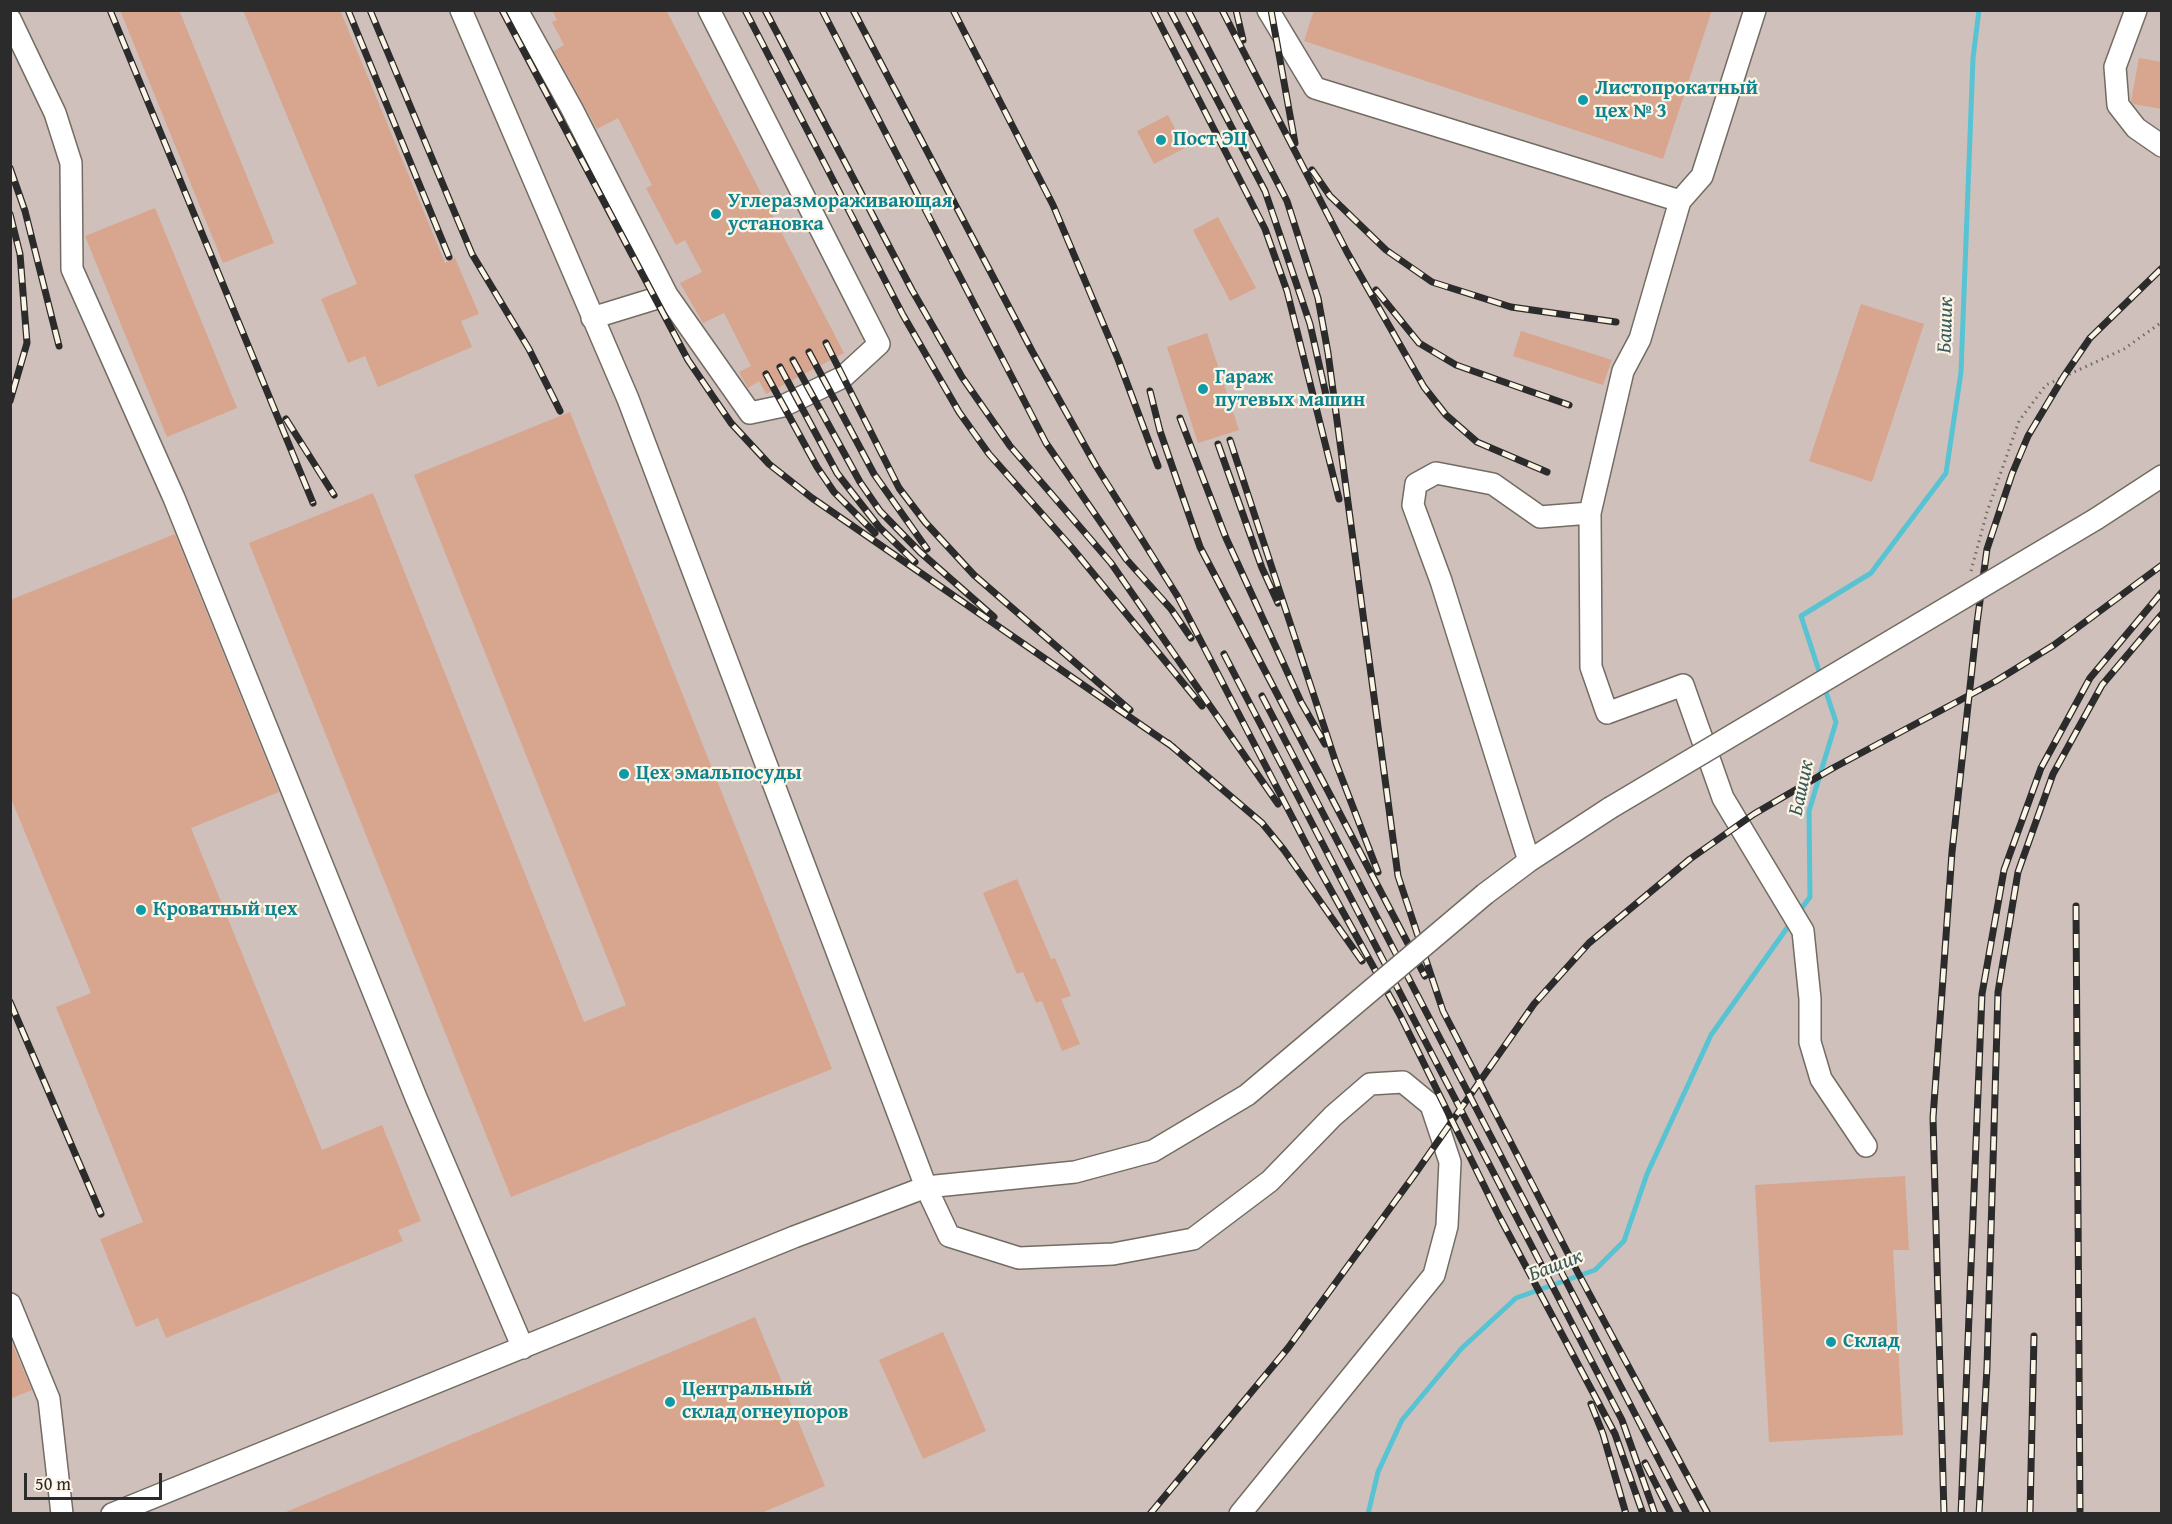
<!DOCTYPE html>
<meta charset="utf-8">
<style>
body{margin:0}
#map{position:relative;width:2172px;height:1524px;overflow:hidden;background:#f5e4c9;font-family:"Gentium Book Plus",serif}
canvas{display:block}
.frame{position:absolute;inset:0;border:12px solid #2b2b2b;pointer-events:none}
.scale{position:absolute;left:24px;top:1473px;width:138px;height:27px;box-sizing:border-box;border:3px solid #2b2b2b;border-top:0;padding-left:8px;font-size:18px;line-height:21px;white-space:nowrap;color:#2b2b2b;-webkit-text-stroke:4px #fcf5e5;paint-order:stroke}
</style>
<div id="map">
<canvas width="2172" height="1524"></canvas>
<div class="frame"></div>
<div class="scale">50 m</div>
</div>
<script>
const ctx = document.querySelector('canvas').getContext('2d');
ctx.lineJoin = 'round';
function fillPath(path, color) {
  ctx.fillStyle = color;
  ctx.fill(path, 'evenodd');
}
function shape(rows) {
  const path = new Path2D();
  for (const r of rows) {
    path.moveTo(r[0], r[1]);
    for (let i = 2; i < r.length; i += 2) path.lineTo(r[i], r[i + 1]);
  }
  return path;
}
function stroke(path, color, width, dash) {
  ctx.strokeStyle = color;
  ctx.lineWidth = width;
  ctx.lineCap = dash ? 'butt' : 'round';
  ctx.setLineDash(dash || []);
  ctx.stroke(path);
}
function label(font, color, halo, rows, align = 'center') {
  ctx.font = font + ' "Gentium Book Plus",serif';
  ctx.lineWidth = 4.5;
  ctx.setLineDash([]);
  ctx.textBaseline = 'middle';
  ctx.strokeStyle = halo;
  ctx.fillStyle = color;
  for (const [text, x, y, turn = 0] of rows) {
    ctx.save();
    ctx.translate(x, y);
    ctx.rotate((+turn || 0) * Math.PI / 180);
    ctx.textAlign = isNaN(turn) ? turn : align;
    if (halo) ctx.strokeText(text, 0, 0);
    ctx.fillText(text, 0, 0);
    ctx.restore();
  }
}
fillPath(shape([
 [10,11,2161,11,2161,1513,11,1513]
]), '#cfc0bb');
stroke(shape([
 [1821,677,1801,616,1871,573,1946,473,1961,372,1973,58,1979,10],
 [1798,913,1810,897,1809,811,1836,722,1824,686],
 [1368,1514,1378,1472,1402,1420,1461,1349,1516,1298,1595,1270,1624,1241,1647,1174,1711,1035,1792,921]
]), '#58c3d2', 5);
fillPath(shape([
 [120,10,179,10,274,243,223,263],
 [243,10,340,10,445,263,455,258,479,314,461,321,472,347,378,387,365,356,348,363,321,299,357,284],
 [552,10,666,10,844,353,766,394,759,381,748,388,739,372,751,366,724,313,703,323,680,283,702,272,685,240,676,245,646,188,652,185,618,118,597,129,554,51,564,45,552,22,557,20],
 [1314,10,1712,10,1663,159,1304,41],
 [2139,58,2162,62,2162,109,2133,104,2131,101],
 [1168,115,1185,148,1154,164,1137,131],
 [155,208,237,408,167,437,85,236],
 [1218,217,1256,288,1230,301,1193,230],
 [1861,304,1924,324,1872,482,1809,461],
 [1521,331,1612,360,1603,385,1513,356],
 [1207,333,1239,430,1198,443,1167,347],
 [570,412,832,1069,511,1197,249,543,373,493,584,1022,626,1005,414,475],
 [175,534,279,792,191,828,322,1150,382,1125,421,1221,398,1230,403,1241,166,1338,158,1318,136,1327,100,1239,143,1222,56,1007,91,993,10,796,10,600],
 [1017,879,1051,959,1055,958,1071,996,1061,999,1080,1044,1062,1051,1042,1001,1036,1003,1023,972,1017,974,983,893],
 [1905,1176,1909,1250,1893,1250,1903,1435,1769,1442,1755,1185],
 [755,1317,825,1486,759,1514,281,1514],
 [943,1332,986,1431,923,1459,879,1360],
 [10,1339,32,1390,10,1399]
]), '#d8a58f');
const minor = shape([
 [461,10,628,399,926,1187,949,1236,1019,1258,1113,1254,1193,1239,1270,1181,1333,1116,1370,1084,1403,1082,1431,1105,1450,1162,1447,1226,1434,1275,1240,1514],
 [517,10,572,109,667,295],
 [1268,10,1315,88,1680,201],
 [2136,10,2115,67,2118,105,2136,128,2162,146],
 [10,19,55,113,71,163,72,269,174,498,417,1100,523,1348],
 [592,318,667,295,750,413,783,406,843,377,879,344,709,10],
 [1590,513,1591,667,1607,713,1683,685,1723,798,1803,931,1810,999,1810,1042,1821,1079,1866,1146],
 [2096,519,2162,476],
 [1529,861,1441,581,1413,505,1416,484,1436,473,1493,484,1540,517,1590,513,1623,371,1640,339,1680,201,1702,176,1755,10],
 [1485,894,1529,861,1610,808],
 [10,1304,49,1399,62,1514],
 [112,1514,794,1237,926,1187,1075,1172,1153,1151,1247,1095,1330,1025]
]);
stroke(minor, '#726c62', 24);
stroke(shape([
 [1971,571,1987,512,2019,421,2046,385,2124,349,2162,322]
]), '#726c62', 3, [1.5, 4.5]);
stroke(minor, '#fff', 21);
const rail = shape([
 [110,10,313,503],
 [348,10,449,257],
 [370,10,472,254,529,349,560,411],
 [502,10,688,360,731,423,769,464,812,498,1173,747],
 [745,10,903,315,959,412,989,454,1073,549,1202,706],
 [765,10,912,290,962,377,1010,446,1111,563,1278,804],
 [822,10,1046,443,1126,559,1171,609,1191,638],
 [853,10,1032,351,1096,466,1178,597,1317,865,1400,1015,1498,1214,1615,1434,1643,1514],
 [953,10,1053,205,1118,359,1158,466],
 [1153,10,1265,229,1287,291,1339,499],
 [1170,10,1265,191,1310,324,1326,395],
 [1188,10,1287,201,1318,298,1328,353,1398,876,1443,1011,1577,1271,1708,1514],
 [1222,10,1347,252,1424,387,1446,415,1477,442,1547,472],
 [1236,10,1243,40],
 [1271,10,1295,143],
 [10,168,25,211,59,346],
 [1312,170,1330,196,1386,250,1432,282,1511,307,1616,322],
 [10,214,20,254,27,343,10,401],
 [1376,290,1419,343,1456,365,1569,405],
 [826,343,899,488,925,522,974,575,1130,710],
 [809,352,874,474,927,549],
 [793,360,860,482,880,511,920,552,994,617],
 [780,367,837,473,879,527,915,562],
 [766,374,817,467,834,492,875,533],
 [1150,391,1160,431,1200,547,1425,976],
 [1180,418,1226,538,1301,702,1325,744],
 [286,419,334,495],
 [1230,440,1336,763,1378,872],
 [1218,444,1262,568,1278,603],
 [1224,654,1622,1420,1655,1514],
 [1262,696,1687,1514],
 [1168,743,1262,823,1284,850,1362,961],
 [2076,906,2080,1514],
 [10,1002,101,1214],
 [1591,1404,1603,1434,1626,1514],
 [1645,1463,1671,1514],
 [1150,1514,1288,1348,1415,1174,1534,1004,1589,943,1690,859,1754,814,1833,768,1996,681,2054,645,2162,565],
 [1944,1514,1933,1118,1952,852,1977,623,1987,549,2012,474,2028,436,2064,376,2090,338,2162,268],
 [1961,1514,1982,994,2004,870,2041,768,2090,678,2162,592],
 [1979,1514,1987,1367,1998,992,2018,872,2053,774,2102,685,2162,614],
 [2030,1514,2034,1336]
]);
stroke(rail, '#2b2b2b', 7);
stroke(rail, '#fcf5e5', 4.5, [14]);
const minorBridge = shape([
 [1610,808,2096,519],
 [1330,1025,1485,894]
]);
stroke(minorBridge, '#726c62', 24, []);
stroke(minorBridge, '#fff', 21);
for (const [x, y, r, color] of [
 [1583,100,6,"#0f9aa8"],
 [1161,140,6,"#0f9aa8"],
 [716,214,6,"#0f9aa8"],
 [1203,389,6,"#0f9aa8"],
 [624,774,6,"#0f9aa8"],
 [141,910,6,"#0f9aa8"],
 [1831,1342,6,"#0f9aa8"],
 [670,1402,6,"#0f9aa8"]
]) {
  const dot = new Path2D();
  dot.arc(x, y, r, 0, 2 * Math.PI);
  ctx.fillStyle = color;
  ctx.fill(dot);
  stroke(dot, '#fcf5e5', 2);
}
label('bold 20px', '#0d838f', '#fcf5e5', [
 ["Листопрокатный",1595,89],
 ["цех № 3",1595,112],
 ["Поcт ЭЦ",1173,140],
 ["Углеразмораживающая",728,202],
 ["установка",728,225],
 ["Гараж",1215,378],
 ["путевых машин",1215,401],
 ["Цех эмальпосуды",636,774],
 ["Кроватный цех",153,910],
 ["Склад",1843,1342],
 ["Центральный",682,1390],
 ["склад огнеупоров",682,1413]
], 'left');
label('italic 21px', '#38595d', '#fcf5e5', [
 ["Башик",1946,325,-88],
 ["Башик",1802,788,-78],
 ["Башик",1556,1266,-21]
]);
</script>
